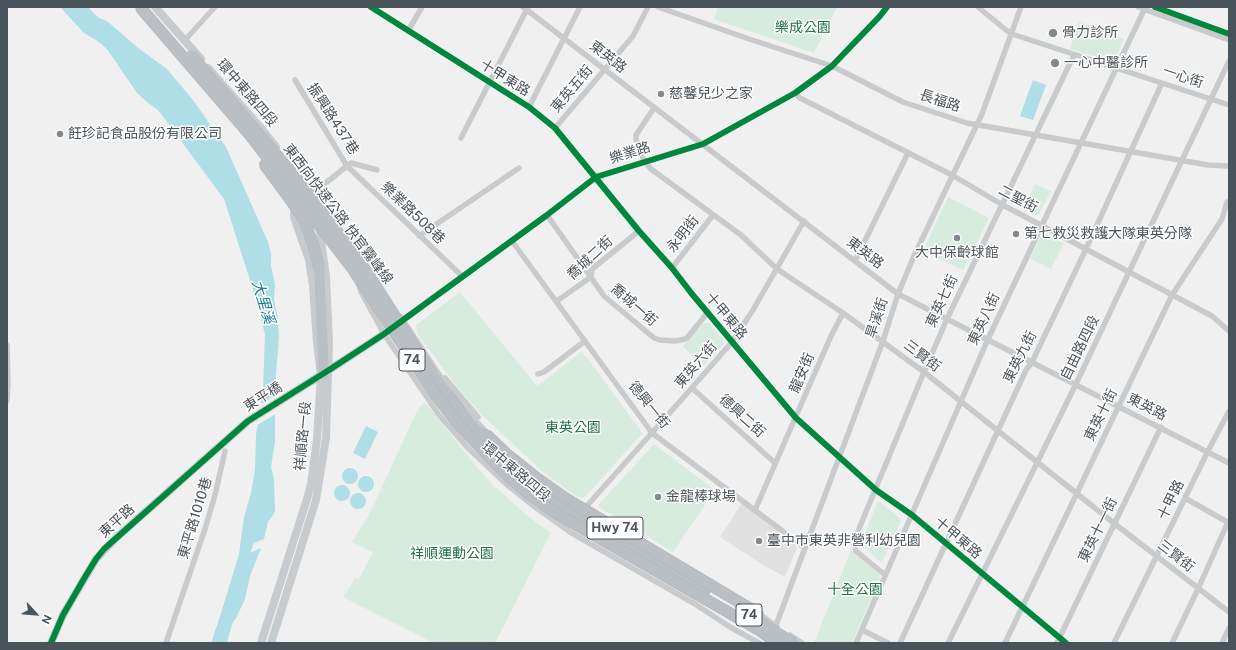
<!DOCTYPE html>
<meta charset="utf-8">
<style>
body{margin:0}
#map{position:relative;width:1236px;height:650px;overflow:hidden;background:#f0f0f0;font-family:"Public Sans",sans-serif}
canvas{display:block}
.frame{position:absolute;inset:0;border:8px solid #49535a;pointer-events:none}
.north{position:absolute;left:16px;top:594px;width:40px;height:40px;-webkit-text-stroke:3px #fff;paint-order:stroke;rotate:116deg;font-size:11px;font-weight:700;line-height:16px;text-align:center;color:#49535a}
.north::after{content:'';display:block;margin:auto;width:14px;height:18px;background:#49535a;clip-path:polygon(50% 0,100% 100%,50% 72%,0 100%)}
</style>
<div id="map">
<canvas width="1236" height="650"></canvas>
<div class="frame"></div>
<div class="north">N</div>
</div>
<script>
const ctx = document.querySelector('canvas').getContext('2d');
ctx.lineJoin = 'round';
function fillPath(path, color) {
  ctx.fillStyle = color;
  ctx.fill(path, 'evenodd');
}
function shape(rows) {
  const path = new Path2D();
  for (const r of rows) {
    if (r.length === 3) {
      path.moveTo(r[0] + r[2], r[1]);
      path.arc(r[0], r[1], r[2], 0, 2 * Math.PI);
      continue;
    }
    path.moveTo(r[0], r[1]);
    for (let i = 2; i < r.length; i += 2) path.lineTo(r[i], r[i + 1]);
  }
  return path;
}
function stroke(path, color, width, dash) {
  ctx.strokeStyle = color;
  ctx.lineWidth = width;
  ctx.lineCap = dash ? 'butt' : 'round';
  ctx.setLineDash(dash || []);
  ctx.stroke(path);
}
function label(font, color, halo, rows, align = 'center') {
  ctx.font = font + ' "Public Sans","Noto Sans TC",sans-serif';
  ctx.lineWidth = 3;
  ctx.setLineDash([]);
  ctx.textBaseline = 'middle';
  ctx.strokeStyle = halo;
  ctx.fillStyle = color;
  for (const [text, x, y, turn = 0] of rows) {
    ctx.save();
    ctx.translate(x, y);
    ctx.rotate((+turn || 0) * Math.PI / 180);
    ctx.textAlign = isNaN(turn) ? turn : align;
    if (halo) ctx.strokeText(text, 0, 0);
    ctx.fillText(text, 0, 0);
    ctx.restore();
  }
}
fillPath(shape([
 [743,501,796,545,797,548,785,577,763,565,720,537]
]), '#e2e1e1');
fillPath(shape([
 [718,7,837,7,814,53,714,19],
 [1079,21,1124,39,1114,60,1112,62,1070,49],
 [1035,184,1051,191,1039,214,1036,215,1024,206],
 [948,197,989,218,963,270,923,251],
 [1044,233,1064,243,1051,269,1030,259,1042,234],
 [460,292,537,386,581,352,589,360,641,431,642,434,585,497,582,498,576,496,544,473,484,417,457,387,417,333,416,325],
 [704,323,709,323,723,339,724,344,702,367,683,346],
 [425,402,475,465,495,487,529,517,551,533,495,643,434,643,343,597,355,578,359,579,373,552,352,542,369,515,418,409],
 [654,444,715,490,673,552,600,508,599,506,599,504],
 [880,502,900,518,901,521,882,562,880,562,862,544,862,542,877,503],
 [851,550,879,574,880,578,852,643,814,643]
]), '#d7ecde');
fillPath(shape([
 [60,7,88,7,99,18,107,21,137,47,167,69,193,100,226,147,268,242,271,253,271,266,275,284,274,300,278,318,279,337,275,387,275,441,271,467,274,479,275,512,268,522,264,539,254,543,250,553,261,548,250,576,245,599,237,616,232,624,227,643,211,643,222,610,239,554,244,517,251,493,255,469,256,435,263,391,265,335,258,305,224,199,158,110,148,103,137,93,107,49,96,40,84,33],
 [1033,80,1046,85,1033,120,1020,116],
 [366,426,378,432,365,459,353,453],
 [350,476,8],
 [366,484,8],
 [342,493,8],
 [358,501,8]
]), '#b0dee6');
fillPath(shape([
 [277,394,277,413,256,426,259,405]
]), '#f0f0f0');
const highway = shape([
 [319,268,324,374],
 [432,374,480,435,504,460,532,483,545,494,620,540,705,590]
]);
stroke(highway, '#b6babe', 12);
stroke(shape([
 [371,7,529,107,555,128,639,231,672,268,692,294,796,418,876,490,912,515,1066,643],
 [523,7,898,294,1229,463],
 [658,7,749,39,832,66,903,102,967,123,1208,165,1229,166],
 [978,7,1006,30,1012,34,1229,105],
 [1138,7,1229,40],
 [408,31,422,7],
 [184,41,215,7],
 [295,80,347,166,351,163,377,170],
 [795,93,800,98,952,175,1001,204,1212,316,1229,331],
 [529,107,580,7],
 [654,108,636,135,636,139,644,161,651,169,741,235,777,269,843,313,924,372,1115,524,1229,612],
 [555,128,633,36,648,7],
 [461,138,528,7],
 [312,194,347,166,462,276],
 [547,215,604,296,654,338,660,340,675,341,685,339,687,338,708,312],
 [419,236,519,168],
 [512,241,652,433,805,548],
 [855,261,908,153],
 [672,268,713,215],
 [359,284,361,292,384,334,439,415,467,447,505,483,535,507,570,532,695,604,730,627,759,643],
 [557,301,591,277,592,269,639,231],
 [401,317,446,385],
 [398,323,547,215,596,177,703,144,795,93,832,66,880,16,887,7],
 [7,345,8,384,7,401],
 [538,374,544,372,585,341],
 [445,378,478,417],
 [692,388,775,463],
 [468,412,489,435],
 [1185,498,1229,523],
 [585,508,682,399,732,342,753,310,804,221],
 [755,510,831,336,843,313],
 [885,575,856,551,854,544,856,536,924,372,947,319,1074,55],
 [757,612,777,627],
 [862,630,888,643],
 [773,633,883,341,898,294,914,256,982,114,1021,7],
 [790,635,802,643],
 [166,643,205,529,215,495,225,451],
 [856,643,988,339,1144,10],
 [900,643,1026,370,1032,362,1086,249,1162,83],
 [948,643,1076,384,1229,61],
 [1005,643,1172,295,1222,219,1227,202],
 [1057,643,1161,427],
 [1114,643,1208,451,1229,411],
 [1172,643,1198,589,1228,522],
 [1222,643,1229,628]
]), '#c8cacb', 5.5);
stroke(shape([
 [155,7,201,59],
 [208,68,260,127,276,147],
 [51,643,63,615,96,559,117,537,248,421,329,370,384,334],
 [261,643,307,499,311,484,317,439,321,376,317,342,313,286,309,260,294,217,294,205],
 [271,643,316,500,326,438,329,342,326,277,316,203]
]), '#c8cbcd', 8);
stroke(highway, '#babfc3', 10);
const highwayBridge = shape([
 [140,7,250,135,352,268,435,394,458,424,509,477,525,491,554,512,759,630,777,643],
 [191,55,297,179,361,263,432,374],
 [264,164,292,202,304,220,313,244,319,268],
 [478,433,488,436,508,455,538,479,565,498,759,614],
 [749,615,793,643]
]);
stroke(highwayBridge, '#b6babe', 12, []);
stroke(highwayBridge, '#babfc3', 10);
stroke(shape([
 [371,7,529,107,555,128,639,231,672,268,692,294,796,418,876,490,912,515,1066,643],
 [1155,7,1229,34],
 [51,643,63,615,85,577,96,559,104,549,248,421,329,370,384,334,547,215,596,177,703,144,795,93,832,66,880,16,887,7]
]), '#00873e', 6);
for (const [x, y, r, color] of [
 [1053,33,5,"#838a8e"],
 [1055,63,5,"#838a8e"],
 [661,94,4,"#838a8e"],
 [60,134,4,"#838a8e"],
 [1016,234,4,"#838a8e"],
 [957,238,4,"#838a8e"],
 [658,497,4,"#838a8e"],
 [759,541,4,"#838a8e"]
]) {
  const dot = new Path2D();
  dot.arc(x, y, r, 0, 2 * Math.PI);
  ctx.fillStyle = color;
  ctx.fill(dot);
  stroke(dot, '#fff', 1.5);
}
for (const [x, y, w] of [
 [412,360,26],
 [615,528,56],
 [749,615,26]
]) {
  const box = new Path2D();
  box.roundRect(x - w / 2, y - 11, w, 22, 3);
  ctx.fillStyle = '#fff';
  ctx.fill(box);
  stroke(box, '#49535a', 1);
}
label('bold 13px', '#49535a', null, [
 ["74",412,360],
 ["Hwy 74",615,528],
 ["74",749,615]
]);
label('14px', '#227346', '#fff', [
 ["樂成公園",803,28],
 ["東英公園",573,428],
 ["祥順運動公園",452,554],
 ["十全公園",855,590]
]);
label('14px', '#49535a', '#fff', [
 ["骨力診所",1062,33],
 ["一心中醫診所",1064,63],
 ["慈馨兒少之家",669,94],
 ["飪珍記食品股份有限公司",68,134],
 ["第七救災救護大隊東英分隊",1024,234],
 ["大中保齡球館",957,253,"center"],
 ["金龍棒球場",666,497],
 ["臺中市東英非營利幼兒園",767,541]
], 'left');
label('14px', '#49535a', '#fff', [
 ["東英路",608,57,38],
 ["一心街",1183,77,18],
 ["十甲東路",505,78,32],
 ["東英五街",572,89,-50],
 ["環中東路四段",247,93,49],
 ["長福路",940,101,18],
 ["振興路437巷",333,119,57],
 ["樂業路",630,153,-18],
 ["二聖街",1018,199,28],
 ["樂業路508巷",413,213,44],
 ["東西向快速公路 快官霧峰線",338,214,53],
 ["永明街",683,234,-52],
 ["東英路",865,253,37],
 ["喬城二街",590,258,-43],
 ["東英七街",942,301,-65],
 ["喬城一街",634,305,41],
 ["十甲東路",726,316,50],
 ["旱溪街",877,318,-72],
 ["東英八街",984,319,-65],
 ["自由路四段",1080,348,-64],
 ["三賢街",922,356,37],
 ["東英九街",1020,357,-63],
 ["東英六街",696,365,-49],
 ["龍安街",802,373,-67],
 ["東平橋",263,397,-32],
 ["德興一街",649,405,51],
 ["東英路",1147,407,27],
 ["東英十街",1101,415,-64],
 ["德興二街",742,416,42],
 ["祥順路一段",303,436,-85],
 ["環中東路四段",516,472,40],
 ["十甲路",1171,500,-64],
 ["東平路1010巷",195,518,-73],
 ["東平路",117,521,-42],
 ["東英十一街",1098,530,-64],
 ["十甲東路",958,538,40],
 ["三賢街",1176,556,38]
]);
label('italic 15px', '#1c8091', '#fff', [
 ["大里溪",263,302,73]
]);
</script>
